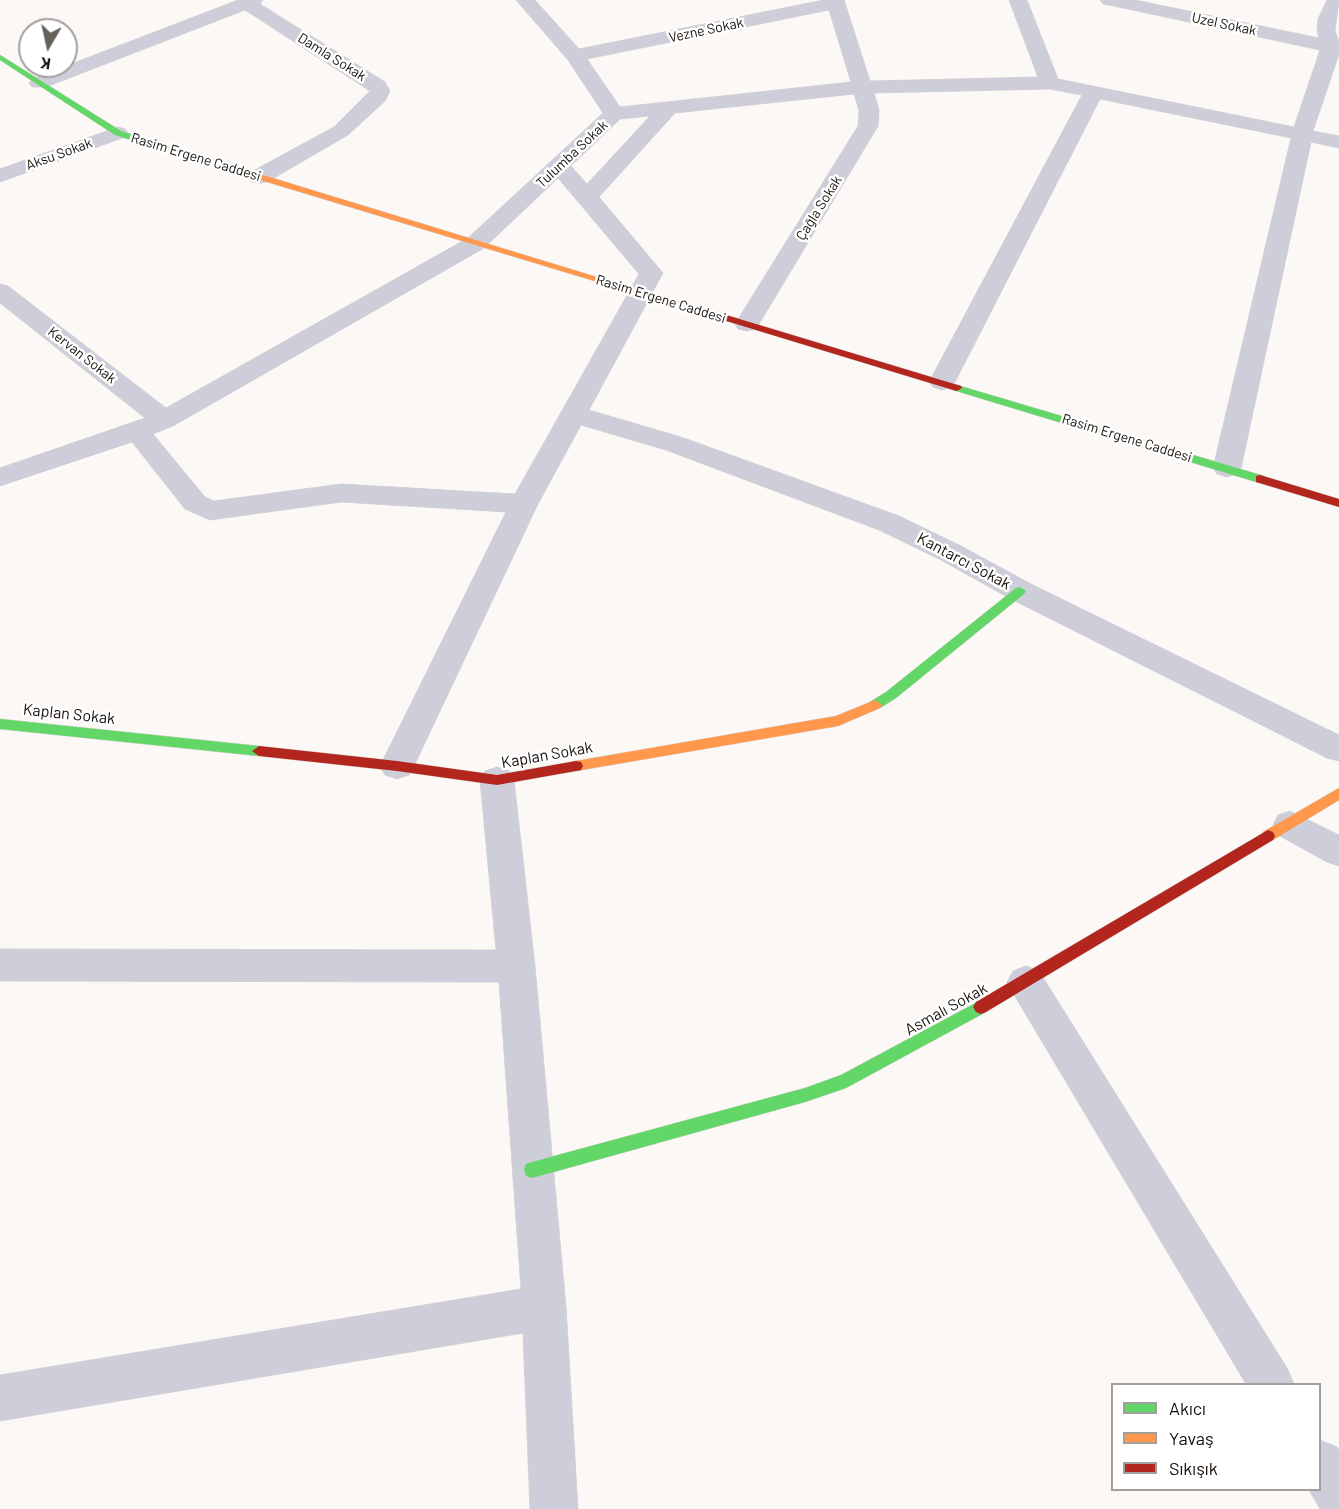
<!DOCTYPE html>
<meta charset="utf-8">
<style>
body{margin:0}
#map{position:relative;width:1339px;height:1509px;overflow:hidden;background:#fbf8f6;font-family:Barlow,sans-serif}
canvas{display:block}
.legend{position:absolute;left:1111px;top:1383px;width:210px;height:108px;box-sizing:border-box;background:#fff;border:2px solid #a29f9d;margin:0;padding:8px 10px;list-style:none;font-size:18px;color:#170f09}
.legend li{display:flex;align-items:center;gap:12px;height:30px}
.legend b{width:30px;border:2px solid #a29f9d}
.north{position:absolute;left:18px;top:18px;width:60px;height:60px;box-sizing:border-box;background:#fff;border:2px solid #a29f9d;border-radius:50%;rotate:189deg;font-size:16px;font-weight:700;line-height:24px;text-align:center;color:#170f09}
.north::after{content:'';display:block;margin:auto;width:21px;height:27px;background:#67615c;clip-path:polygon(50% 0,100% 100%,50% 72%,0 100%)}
</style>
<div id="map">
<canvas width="1339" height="1509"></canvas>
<ul class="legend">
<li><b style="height:8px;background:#63d668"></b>Akıcı</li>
<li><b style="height:8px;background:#ff974d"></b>Yavaş</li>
<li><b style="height:8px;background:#b3261e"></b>Sıkışık</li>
</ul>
<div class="north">K</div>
</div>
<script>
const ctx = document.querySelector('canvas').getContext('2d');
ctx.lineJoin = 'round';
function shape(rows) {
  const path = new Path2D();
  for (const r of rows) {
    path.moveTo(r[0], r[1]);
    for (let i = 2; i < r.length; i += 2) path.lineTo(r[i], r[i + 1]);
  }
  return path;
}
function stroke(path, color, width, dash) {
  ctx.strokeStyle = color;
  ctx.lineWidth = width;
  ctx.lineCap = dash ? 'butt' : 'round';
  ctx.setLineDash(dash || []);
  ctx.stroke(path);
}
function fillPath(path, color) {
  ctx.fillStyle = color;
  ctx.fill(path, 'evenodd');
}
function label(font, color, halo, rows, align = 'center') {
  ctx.font = font + ' Barlow,sans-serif';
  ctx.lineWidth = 5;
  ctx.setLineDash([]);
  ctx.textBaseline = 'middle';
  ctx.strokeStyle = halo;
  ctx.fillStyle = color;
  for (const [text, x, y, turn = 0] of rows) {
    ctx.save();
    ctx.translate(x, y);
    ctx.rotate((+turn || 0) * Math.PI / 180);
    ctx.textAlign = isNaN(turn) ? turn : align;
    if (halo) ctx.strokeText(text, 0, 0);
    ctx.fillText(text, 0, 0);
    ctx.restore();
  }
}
const street = shape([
 [238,0,263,0,260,4,385,82,390,91,385,101,348,135,267,182,259,183,251,182,248,177,251,172,334,127,370,91,245,10,46,87,32,87,29,83,32,79,238,0],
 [516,0,535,0,579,49,824,0,844,0,870,81,1038,77,1009,0,1027,0,1058,79,1294,127,1320,50,1109,5,1103,4,1100,0,1135,0,1319,38,1317,31,1318,19,1327,0,1339,0,1335,31,1339,42,1339,54,1313,131,1339,136,1339,148,1311,142,1241,468,1237,474,1227,477,1217,474,1213,468,1291,138,1100,99,955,382,951,387,942,390,933,387,929,382,1082,95,1050,89,874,93,879,110,878,126,759,324,756,329,747,331,738,329,735,324,858,126,859,110,854,94,675,113,599,197,663,273,589,410,684,438,899,516,961,546,1031,584,1339,735,1339,761,1327,758,1009,598,941,560,879,530,666,450,581,425,538,504,414,766,409,775,397,779,385,775,380,766,506,512,341,502,210,520,185,509,132,442,0,486,0,468,145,418,0,303,0,284,8,286,166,408,468,238,603,113,568,60,516,0],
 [829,10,851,82,620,107,587,59,829,10],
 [650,116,587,184,571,166,620,119,650,116],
 [558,178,639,274,515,494,341,484,214,501,205,497,153,434,173,426,484,248,558,178],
 [118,127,125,129,128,133,125,137,0,182,0,169,118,127],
 [497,767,509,771,514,780,535,966,566,1307,578,1509,530,1509,523,1333,0,1421,0,1375,521,1289,499,982,0,981,0,949,496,950,480,780,485,771,497,767],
 [1290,811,1339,835,1339,866,1327,862,1278,835,1273,825,1278,815,1290,811],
 [1026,966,1039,971,1287,1368,1294,1384,1246,1384,1013,993,1007,982,1013,971,1026,966],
 [1320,1440,1337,1447,1339,1451,1339,1509,1320,1509,1309,1490,1320,1490,1320,1440]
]);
const fast = shape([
 [0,55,121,131,241,170,234,172,115,135,0,60,0,55],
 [957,385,1264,476,1266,479,1264,482,1256,482,953,390,953,386,957,385],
 [1020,587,1026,591,1024,594,896,698,880,708,870,708,868,705,870,702,886,692,1016,588,1020,587],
 [0,719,259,746,266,751,259,756,0,729,0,719],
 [981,1000,986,1002,989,1007,986,1012,846,1088,805,1102,532,1178,526,1176,524,1170,526,1164,532,1162,805,1088,841,1075,981,1000]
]);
const slow = shape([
 [234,168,240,168,685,304,677,306,234,172,234,168],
 [875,700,882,705,880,708,838,726,576,771,571,770,569,766,571,762,576,761,836,716,875,700],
 [1339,788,1339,800,1273,840,1263,840,1261,836,1263,832,1339,788]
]);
const jam = shape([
 [680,301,961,386,962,388,957,391,953,390,677,306,677,302,680,301],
 [1260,475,1339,499,1339,507,1256,482,1256,476,1260,475],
 [259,746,397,761,497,775,576,761,581,762,583,766,581,770,576,771,497,785,397,771,259,756,252,751,259,746],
 [1268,830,1273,832,1275,836,1273,840,986,1012,981,1014,976,1012,973,1007,976,1002,1268,830]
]);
stroke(street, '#d6d3d1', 1);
stroke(fast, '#d6d3d1', 1);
stroke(slow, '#d6d3d1', 1);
stroke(jam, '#d6d3d1', 1);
fillPath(street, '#cdced9');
fillPath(fast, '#63d668');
fillPath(slow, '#ff974d');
fillPath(jam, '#b3261e');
label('14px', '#170f09', '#fff', [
 ["Uzel Sokak",1224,24,12],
 ["Vezne Sokak",706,30,-12],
 ["Damla Sokak",332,57,32],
 ["Aksu Sokak",59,154,-20],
 ["Tulumba Sokak",572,154,-43],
 ["Rasim Ergene Caddesi",196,157,17],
 ["Çağla Sokak",819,208,-58],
 ["Rasim Ergene Caddesi",661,299,17],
 ["Kervan Sokak",82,355,38],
 ["Rasim Ergene Caddesi",1127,438,17]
]);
label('16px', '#170f09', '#fff', [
 ["Kantarcı Sokak",964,561,28],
 ["Kaplan Sokak",69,714,6],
 ["Kaplan Sokak",547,755,-10],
 ["Asmalı Sokak",946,1009,-29]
]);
</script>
